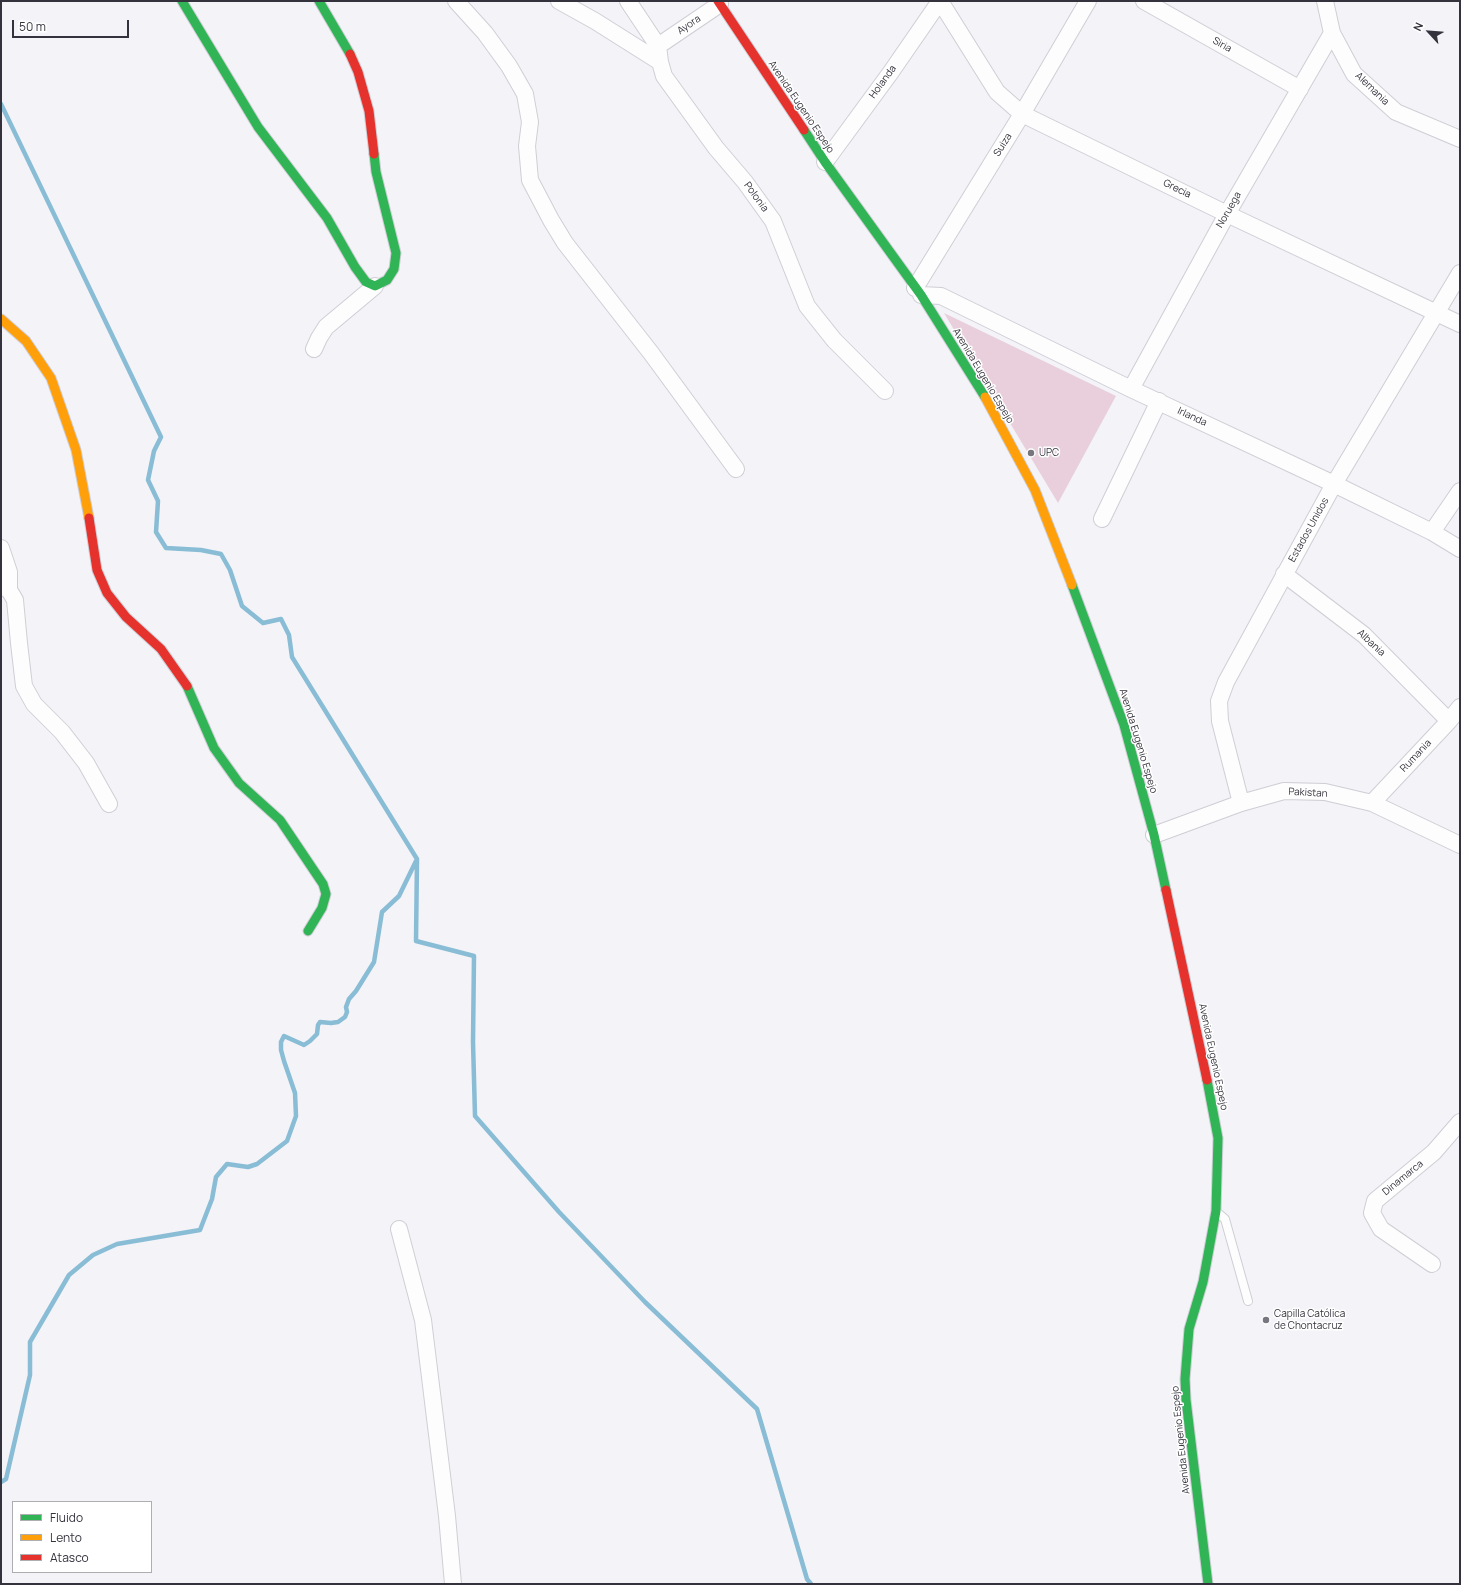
<!DOCTYPE html>
<meta charset="utf-8">
<style>
body{margin:0}
#map{position:relative;width:1461px;height:1585px;overflow:hidden;background:#f3f3f8;font-family:Manrope,sans-serif}
canvas{display:block}
.frame{position:absolute;inset:0;border:2px solid #34333d;pointer-events:none}
.legend{position:absolute;left:12px;top:1501px;width:140px;height:72px;box-sizing:border-box;background:#fff;border:1px solid #aeadb1;margin:0;padding:5px 7px;list-style:none;font-size:12px;color:#34333d}
.legend li{display:flex;align-items:center;gap:8px;height:20px}
.legend b{width:20px;border:1px solid #aeadb1}
.north{position:absolute;left:1409px;top:12px;width:40px;height:40px;-webkit-text-stroke:3px #fff;paint-order:stroke;rotate:296deg;font-size:11px;font-weight:700;line-height:16px;text-align:center;color:#34333d}
.north::after{content:'';display:block;margin:auto;width:14px;height:18px;background:#34333d;clip-path:polygon(50% 0,100% 100%,50% 72%,0 100%)}
.scale{position:absolute;left:12px;top:20px;width:117px;height:18px;box-sizing:border-box;border:2px solid #34333d;border-top:0;padding-left:5px;font-size:12px;line-height:14px;white-space:nowrap;color:#34333d;-webkit-text-stroke:3px #fff;paint-order:stroke}
</style>
<div id="map">
<canvas width="1461" height="1585"></canvas>
<div class="frame"></div>
<ul class="legend">
<li><b style="height:5px;background:#30b455"></b>Fluido</li>
<li><b style="height:5px;background:#ff9f0a"></b>Lento</li>
<li><b style="height:5px;background:#e5322d"></b>Atasco</li>
</ul>
<div class="north">N</div>
<div class="scale">50 m</div>
</div>
<script>
const ctx = document.querySelector('canvas').getContext('2d');
ctx.lineJoin = 'round';
function fillPath(path, color) {
  ctx.fillStyle = color;
  ctx.fill(path, 'evenodd');
}
function shape(rows) {
  const path = new Path2D();
  for (const r of rows) {
    path.moveTo(r[0], r[1]);
    for (let i = 2; i < r.length; i += 2) path.lineTo(r[i], r[i + 1]);
  }
  return path;
}
function stroke(path, color, width, dash) {
  ctx.strokeStyle = color;
  ctx.lineWidth = width;
  ctx.lineCap = dash ? 'butt' : 'round';
  ctx.setLineDash(dash || []);
  ctx.stroke(path);
}
function label(font, color, halo, rows, align = 'center') {
  ctx.font = font + ' Manrope,sans-serif';
  ctx.lineWidth = 3;
  ctx.setLineDash([]);
  ctx.textBaseline = 'middle';
  ctx.strokeStyle = halo;
  ctx.fillStyle = color;
  for (const [text, x, y, turn = 0] of rows) {
    ctx.save();
    ctx.translate(x, y);
    ctx.rotate((+turn || 0) * Math.PI / 180);
    ctx.textAlign = isNaN(turn) ? turn : align;
    if (halo) ctx.strokeText(text, 0, 0);
    ctx.fillText(text, 0, 0);
    ctx.restore();
  }
}
fillPath(shape([
 [944,313,1116,396,1058,503]
]), '#e9cfdb');
stroke(shape([
 [1,104,161,437,154,451,148,480,158,501,156,532,166,548,201,550,221,554,230,570,242,606,263,623,281,619,289,635,292,657,417,859,416,941,474,956,473,1042,475,1116,559,1212,645,1302,757,1409,807,1579,811,1584],
 [1,1482,6,1479,30,1375,30,1342,69,1275,93,1255,117,1244,200,1230,212,1199,216,1177,227,1164,248,1167,257,1164,287,1141,296,1116,295,1093,284,1061,281,1050,281,1042,284,1036,304,1045,310,1041,317,1034,318,1025,320,1022,331,1023,338,1022,345,1017,347,1012,346,1007,349,999,356,991,374,962,382,912,399,896,416,861]
]), '#89bcd5', 4.5);
const lane = shape([
 [1218,1213,1225,1219,1248,1301]
]);
const street = shape([
 [456,1,485,33,509,66,525,94,530,122,527,146,530,180,551,220,565,243,651,353,736,469],
 [559,1,595,21,660,62],
 [628,1,658,46,660,62,664,76,716,148,745,182,773,221,807,306,834,340,885,391],
 [940,1,997,92,1022,114,1227,214,1460,324],
 [1144,1,1300,89],
 [1325,1,1332,33,1354,74,1396,112,1460,139],
 [658,46,720,4],
 [825,162,891,72,940,1],
 [915,288,1022,114,1088,1],
 [921,295,941,296,1131,389,1334,484,1432,532,1460,549],
 [314,349,319,338,326,327,375,286],
 [1131,389,1227,214,1332,33],
 [1102,519,1159,401],
 [1432,532,1460,491],
 [1,548,9,572,9,590],
 [1284,574,1364,635,1449,721],
 [1,586,9,590,15,600,19,643,24,686,34,704,62,732,86,763,109,804],
 [1241,803,1220,721,1219,701,1226,682,1334,484,1460,273],
 [1372,803,1449,721,1460,707],
 [1154,835,1241,803,1284,791,1325,792,1372,803,1460,845],
 [399,1229,423,1320,447,1516,453,1584],
 [1432,1264,1381,1229,1372,1213,1375,1201,1434,1152,1460,1122]
]);
const fast = shape([
 [182,1,258,127,327,218,355,267,366,282,375,286,387,280,394,269,396,253,376,172,374,154],
 [319,1,350,54],
 [804,130,825,162,921,295,985,397],
 [1072,585,1124,725,1154,835,1166,890],
 [187,686,214,748,239,783,280,820,323,884,326,894,322,908,308,931],
 [1207,1080,1218,1138,1216,1211,1203,1282,1189,1329,1185,1379,1186,1400,1208,1584]
]);
const slow = shape([
 [1,319,26,341,51,378,76,450,89,518],
 [985,397,1035,490,1072,585]
]);
const jam = shape([
 [718,1,804,130],
 [350,54,358,72,369,111,374,154],
 [89,518,97,570,107,593,126,617,161,649,187,686],
 [1166,890,1207,1080]
]);
stroke(lane, '#ceced5', 10);
stroke(street, '#ceced5', 18);
stroke(fast, '#ceced5', 11);
stroke(slow, '#ceced5', 11);
stroke(jam, '#ceced5', 11);
stroke(lane, '#fdfdfe', 8);
stroke(street, '#fdfdfe', 16);
stroke(fast, '#30b455', 9);
stroke(slow, '#ff9f0a', 9);
stroke(jam, '#e5322d', 9);
for (const [x, y, r, color] of [
 [1031,453,4,"#77767e"],
 [1266,1320,4,"#77767e"]
]) {
  const dot = new Path2D();
  dot.arc(x, y, r, 0, 2 * Math.PI);
  ctx.fillStyle = color;
  ctx.fill(dot);
  stroke(dot, '#fff', 1.5);
}
label('10px', '#34333d', '#fff', [
 ["Ayora",689,25,-34],
 ["Siria",1222,45,29],
 ["Holanda",883,82,-54],
 ["Alemania",1372,89,44],
 ["Avenida Eugenio Espejo",801,107,56],
 ["Suiza",1003,145,-58],
 ["Grecia",1177,189,26],
 ["Polonia",756,197,54],
 ["Noruega",1229,210,-60],
 ["Avenida Eugenio Espejo",983,376,59],
 ["Irlanda",1192,417,25],
 ["Estados Unidos",1309,530,-61],
 ["Albania",1371,643,43],
 ["Avenida Eugenio Espejo",1138,741,73],
 ["Rumania",1416,756,-47],
 ["Pakistan",1308,793,3],
 ["Avenida Eugenio Espejo",1213,1057,78],
 ["Dinamarca",1403,1178,-39],
 ["Avenida Eugenio Espejo",1181,1440,-96]
]);
label('10px', '#34333d', '#fff', [
 ["UPC",1039,453],
 ["Capilla Católica",1274,1314],
 ["de Chontacruz",1274,1326]
], 'left');
</script>
